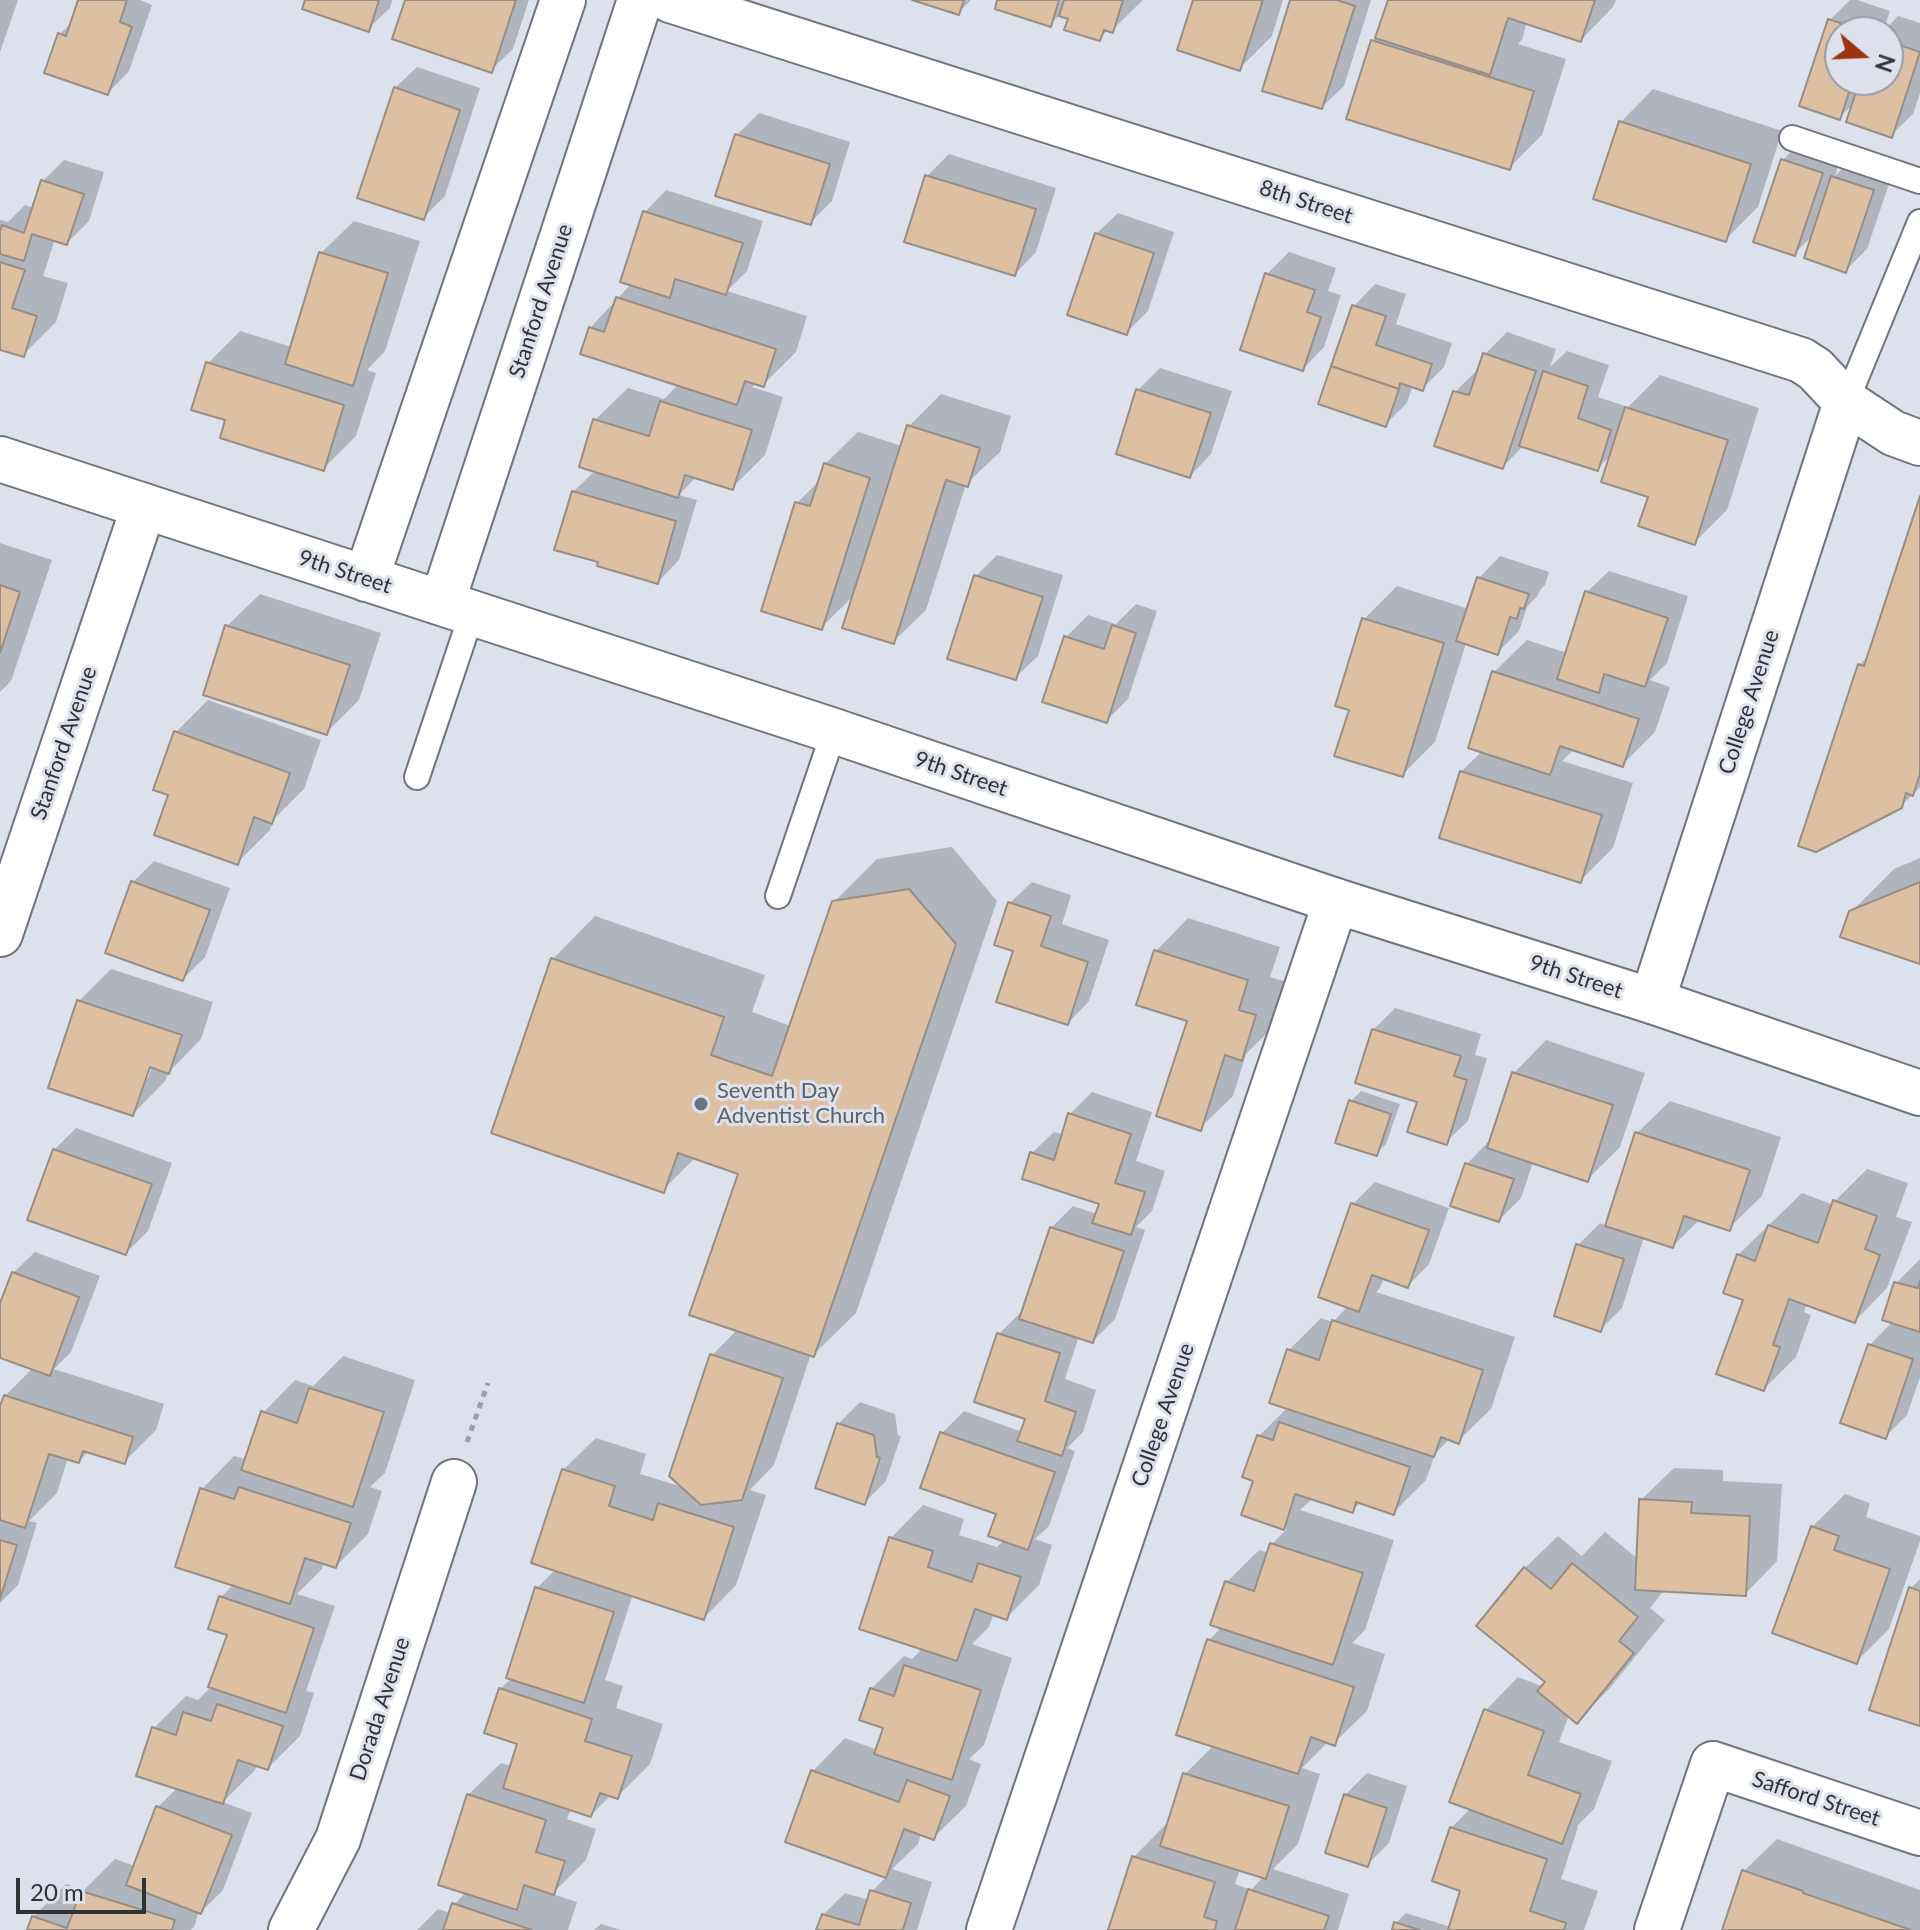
<!DOCTYPE html>
<style>
body{margin:0}
#map{position:relative;width:1920px;height:1930px;overflow:hidden;background:#dde1ec;font-family:Lato,sans-serif}
canvas{display:block}
.north{position:absolute;left:1824px;top:16px;width:80px;height:80px;box-sizing:border-box;background:#dde1ec;border:2px solid #989ba3;border-radius:50%;rotate:109deg;font-size:22px;font-weight:700;line-height:32px;text-align:center;color:#303236}
.north::after{content:'';display:block;margin:auto;width:28px;height:36px;background:#9b3412;clip-path:polygon(50% 0,100% 100%,50% 72%,0 100%)}
.scale{position:absolute;left:16px;top:1878px;width:130px;height:36px;box-sizing:border-box;border:4px solid #303236;border-top:0;padding-left:10px;font-size:24px;line-height:28px;white-space:nowrap;color:#303236;-webkit-text-stroke:6px #dde1ec;paint-order:stroke}
</style>
<div id="map">
<canvas width="1920" height="1930"></canvas>
<div class="north">N</div>
<div class="scale">20 m</div>
</div>
<script>
const ctx = document.querySelector('canvas').getContext('2d');
ctx.lineJoin = 'round';
function fillPath(path, color) {
  ctx.fillStyle = color;
  ctx.fill(path, 'evenodd');
}
function shape(rows) {
  const path = new Path2D();
  for (const r of rows) {
    path.moveTo(r[0], r[1]);
    for (let i = 2; i < r.length; i += 2) path.lineTo(r[i], r[i + 1]);
  }
  return path;
}
function stroke(path, color, width, dash) {
  ctx.strokeStyle = color;
  ctx.lineWidth = width;
  ctx.lineCap = dash ? 'butt' : 'round';
  ctx.setLineDash(dash || []);
  ctx.stroke(path);
}
function label(font, color, halo, rows, align = 'center') {
  ctx.font = font + ' Lato,sans-serif';
  ctx.lineWidth = 6;
  ctx.setLineDash([]);
  ctx.textBaseline = 'middle';
  ctx.strokeStyle = halo;
  ctx.fillStyle = color;
  for (const [text, x, y, turn = 0] of rows) {
    ctx.save();
    ctx.translate(x, y);
    ctx.rotate((+turn || 0) * Math.PI / 180);
    ctx.textAlign = isNaN(turn) ? turn : align;
    if (halo) ctx.strokeText(text, 0, 0);
    ctx.fillText(text, 0, 0);
    ctx.restore();
  }
}
fillPath(shape([
 [0,0,18,0,0,52],
 [80,0,140,0,152,5,129,71,108,93,60,34,74,20],
 [307,0,392,0,390,8,368,29],
 [407,0,529,0,513,49,491,70],
 [919,0,971,0,958,13],
 [999,0,1143,0,1112,30,1109,29,1099,39,1071,17,1061,14,1050,24],
 [1195,0,1283,0,1272,36,1239,69],
 [1293,0,1371,0,1344,86,1322,107],
 [1390,0,1616,0,1613,7,1581,40,1527,22,1522,40,1518,44,1566,59,1542,135,1510,167,1372,41,1378,36],
 [1850,0,1857,0,1890,11,1883,32,1898,16,1920,23,1920,93,1913,114,1891,135,1855,102,1840,117,1830,20],
 [1840,32,1888,32,1888,80,1840,80],
 [417,67,480,88,445,196,423,218,395,88],
 [1653,89,1782,131,1758,207,1725,240,1621,122],
 [759,113,850,142,832,201,810,223,737,135],
 [1804,138,1843,151,1835,176,1855,156,1894,169,1867,249,1846,270,1814,234,1794,254,1783,160],
 [949,154,1056,188,1036,252,1015,274,927,176],
 [64,160,104,172,89,221,67,243,55,239,43,276,68,283,56,322,23,355,0,347,0,220,8,222,25,205,34,208,43,181],
 [666,190,763,221,747,271,727,291,807,316,796,352,763,385,757,383,752,387,783,397,765,455,732,488,697,476,679,495,697,500,679,560,658,582,573,492,596,470,595,420,628,388,664,399,679,384,590,328,632,283,645,212],
 [1118,213,1174,232,1148,311,1126,333,1096,234],
 [354,221,420,241,385,351,367,370,376,373,356,436,323,469,228,419,208,363,240,331,292,347,321,253],
 [1289,252,1336,268,1328,291,1341,295,1324,347,1303,369,1267,274],
 [1375,284,1406,294,1396,324,1452,343,1444,367,1422,389,1413,385,1407,403,1386,424,1354,306],
 [1507,332,1556,349,1550,367,1567,351,1609,365,1598,397,1628,407,1660,375,1759,408,1727,510,1695,542,1612,454,1597,469,1524,445,1503,467,1455,392,1477,370,1480,371,1485,354],
 [1160,368,1232,391,1211,454,1190,476,1138,390],
 [941,394,1011,416,1000,452,966,484,926,610,893,642,854,595,821,628,797,503,821,479,825,464,858,432,902,446,909,426],
 [1920,502,1920,787,1901,806,1859,665,1871,654],
 [0,543,52,560,11,681,0,692],
 [997,555,1063,575,1038,656,1016,677,976,576],
 [1500,556,1549,572,1545,585,1540,590,1538,595,1527,607,1519,631,1497,653,1466,643,1435,742,1402,775,1351,708,1338,704,1364,619,1397,586,1469,609,1479,578],
 [1609,571,1688,596,1667,663,1650,680,1670,687,1655,732,1623,764,1574,749,1562,761,1633,783,1613,848,1580,881,1461,772,1482,751,1494,672,1527,640,1567,653,1587,592],
 [260,594,381,633,359,700,326,733,227,626],
 [1136,604,1157,611,1128,699,1106,721,1066,637,1088,615,1116,624],
 [208,700,321,740,304,789,274,819,270,830,238,862,171,794,176,732],
 [952,847,997,901,856,1313,813,1355,811,1354,774,1465,750,1490,766,1495,736,1585,704,1618,633,1594,605,1680,623,1686,616,1708,663,1724,650,1764,617,1797,611,1795,591,1815,571,1808,567,1819,596,1829,586,1860,552,1894,577,1902,568,1930,417,1930,438,1909,451,1913,454,1905,466,1892,468,1795,501,1763,512,1766,520,1743,500,1689,512,1678,537,1588,556,1569,563,1470,596,1438,646,1454,640,1474,686,1488,712,1355,737,1330,741,1172,696,1157,663,1190,553,959,595,916,765,975,752,1012,791,1026,834,902,877,859],
 [1920,858,1920,962,1851,912,1894,869],
 [154,861,230,888,205,957,183,979,133,882],
 [1032,882,1071,895,1062,924,1109,940,1089,1001,1068,1023,1015,950,1010,903],
 [1188,918,1280,947,1270,977,1287,982,1274,1026,1246,1054,1233,1096,1200,1128,1189,1020,1156,951],
 [111,969,213,1002,201,1039,169,1072,165,1081,133,1114,79,1001],
 [151,1057,155,1058,148,1078,144,1078],
 [1395,1008,1481,1034,1475,1055,1487,1058,1468,1121,1446,1142,1373,1030],
 [1546,1040,1645,1073,1620,1147,1587,1180,1533,1162,1521,1198,1499,1220,1467,1164,1488,1142,1490,1143,1514,1073],
 [1361,1091,1400,1104,1386,1144,1376,1154,1351,1101],
 [1092,1092,1152,1112,1136,1161,1165,1171,1152,1211,1136,1227,1145,1230,1115,1319,1093,1341,1079,1336,1065,1379,1096,1390,1083,1432,1067,1448,1075,1451,1049,1526,1035,1539,1052,1545,1039,1585,1006,1618,994,1613,989,1627,972,1644,1012,1658,984,1745,969,1759,981,1764,966,1806,933,1838,921,1834,918,1844,892,1869,932,1882,917,1930,818,1930,823,1915,845,1893,869,1900,872,1891,886,1877,787,1841,813,1771,845,1738,878,1750,885,1727,871,1689,904,1656,912,1659,923,1648,891,1538,923,1505,964,1519,959,1535,997,1547,1005,1539,998,1513,942,1433,964,1411,1022,1432,1027,1417,999,1334,1021,1312,1023,1313,1051,1228,1073,1206,1097,1214,1101,1202,1032,1153,1054,1132,1062,1134,1070,1114],
 [1670,1101,1781,1137,1762,1196,1729,1228,1700,1219,1673,1246,1644,1237,1622,1308,1601,1329,1578,1245,1600,1223,1607,1226,1637,1133],
 [76,1128,172,1163,148,1231,126,1253,54,1150],
 [1867,1169,1908,1183,1896,1217,1912,1222,1887,1288,1855,1321,1807,1303,1804,1312,1811,1315,1796,1357,1764,1389,1738,1255,1802,1193,1834,1205,1835,1201],
 [1375,1182,1449,1208,1429,1264,1408,1286,1384,1277,1380,1288,1376,1292,1515,1337,1491,1409,1458,1441,1450,1438,1435,1454,1426,1480,1393,1513,1361,1502,1352,1511,1313,1498,1300,1510,1394,1540,1365,1630,1352,1643,1385,1654,1367,1711,1334,1743,1329,1741,1302,1768,1320,1774,1298,1844,1273,1869,1349,1894,1338,1930,1110,1930,1134,1857,1166,1824,1169,1825,1185,1774,1214,1745,1209,1640,1222,1627,1227,1582,1259,1550,1269,1553,1272,1544,1287,1529,1243,1514,1255,1479,1259,1436,1288,1407,1289,1350,1321,1318,1333,1322,1348,1306,1353,1204],
 [1240,1869,1264,1876,1251,1890,1235,1884],
 [35,1252,100,1276,71,1352,54,1369,164,1404,156,1430,124,1462,89,1451,79,1461,68,1458,57,1493,29,1521,37,1523,18,1585,0,1603,0,1413,5,1396,33,1368,0,1356,0,1309,13,1273],
 [1920,1259,1920,1377,1907,1415,1885,1437,1870,1345,1893,1321,1896,1283],
 [343,1356,415,1380,385,1473,370,1487,382,1491,368,1534,336,1566,324,1562,322,1569,297,1594,335,1606,306,1691,314,1693,300,1736,268,1768,257,1764,255,1770,223,1802,252,1813,223,1890,201,1912,199,1911,194,1927,191,1930,29,1930,33,1917,66,1884,84,1890,115,1859,135,1866,158,1807,178,1787,154,1728,186,1696,198,1700,211,1687,229,1634,221,1597,234,1584,202,1489,234,1456,247,1460,263,1413,295,1380,313,1386],
 [860,1402,895,1414,898,1435,901,1436,886,1481,864,1503,838,1424],
 [1674,1468,1723,1470,1723,1481,1782,1484,1777,1561,1745,1594,1665,1589,1650,1608,1665,1620,1609,1689,1577,1721,1569,1715,1559,1742,1612,1761,1594,1809,1577,1826,1578,1827,1561,1879,1598,1891,1584,1930,1394,1930,1396,1923,1406,1913,1451,1927,1463,1890,1451,1828,1471,1808,1486,1710,1518,1677,1544,1687,1548,1682,1525,1568,1558,1536,1582,1556,1605,1532,1638,1559,1641,1500],
 [1845,1494,1870,1503,1866,1517,1920,1536,1920,1541,1889,1629,1856,1662,1812,1527],
 [1920,1579,1920,1724,1911,1588],
 [1367,1773,1407,1786,1389,1843,1367,1865,1345,1795],
 [1777,1839,1920,1890,1920,1930,1724,1930,1744,1871],
 [601,1924,621,1930,594,1930]
]), '#0003');
const building = shape([
 [78,0,127,0,120,22,132,27,108,95,44,73,58,33,66,36,78,0],
 [305,0,379,0,369,32,302,9,305,0],
 [405,0,516,0,492,73,392,39,405,0],
 [912,0,964,0,959,15,912,0],
 [997,0,1059,0,1051,27,995,9,997,0],
 [1064,0,1123,0,1113,33,1104,30,1100,41,1064,30,1068,19,1059,16,1064,0],
 [1193,0,1263,0,1240,71,1177,50,1193,0],
 [1290,0,1337,0,1355,6,1322,109,1262,91,1290,0],
 [1388,0,1595,0,1581,42,1508,18,1490,75,1375,38,1388,0],
 [1828,19,1868,32,1840,32,1840,80,1853,80,1840,120,1799,106,1828,19],
 [1371,40,1534,91,1510,170,1346,119,1371,40],
 [1888,41,1920,52,1892,138,1846,122,1860,80,1888,80,1888,41],
 [394,87,460,110,424,220,357,198,394,87],
 [1619,121,1751,164,1726,242,1593,199,1619,121],
 [735,134,830,164,811,225,715,196,735,134],
 [1781,159,1823,173,1795,256,1753,242,1781,159],
 [925,175,1036,209,1015,276,904,242,925,175],
 [1831,176,1874,190,1846,273,1804,258,1831,176],
 [41,180,84,194,67,245,32,234,24,261,0,254,0,231,2,225,24,233,41,180],
 [643,211,743,243,726,295,675,279,670,298,620,282,643,211],
 [1095,233,1154,253,1127,335,1067,315,1095,233],
 [319,252,388,273,353,386,285,364,319,252],
 [0,262,25,270,12,308,37,316,24,357,0,350,0,262],
 [1265,273,1315,290,1307,312,1321,317,1303,371,1240,350,1265,273],
 [616,297,776,349,764,387,745,381,737,405,580,354,589,327,604,332,616,297],
 [1352,305,1386,316,1376,345,1432,364,1423,391,1400,383,1399,389,1331,366,1352,305],
 [1483,353,1536,371,1503,469,1434,446,1453,391,1469,395,1483,353],
 [206,362,344,405,324,471,220,438,225,420,191,410,206,362],
 [1331,366,1399,389,1386,427,1318,404,1331,366],
 [1543,371,1588,386,1578,418,1611,430,1598,471,1519,446,1543,371],
 [1136,389,1211,413,1190,478,1116,454,1136,389],
 [660,401,752,430,733,490,685,475,678,498,579,467,593,419,649,436,660,401],
 [1625,407,1728,440,1695,545,1638,526,1648,497,1601,482,1625,407],
 [907,425,980,448,968,487,946,480,894,644,842,628,907,425],
 [824,463,870,478,822,630,761,611,795,502,810,506,824,463],
 [572,491,676,521,658,584,597,566,598,562,554,550,572,491],
 [1920,496,1920,774,1913,796,1906,793,1902,808,1816,852,1798,846,1858,664,1864,666,1920,496],
 [974,575,1043,597,1016,680,947,659,974,575],
 [1477,577,1529,594,1524,609,1520,608,1517,619,1510,617,1498,655,1456,641,1477,577],
 [0,585,20,592,0,653,0,585],
 [1585,591,1668,618,1645,687,1604,674,1599,693,1557,679,1585,591],
 [1362,618,1444,643,1403,777,1334,756,1349,710,1335,706,1362,618],
 [225,625,350,665,327,735,203,695,225,625],
 [1112,625,1136,633,1107,723,1042,702,1064,636,1104,649,1112,625],
 [1492,671,1639,719,1623,767,1560,746,1550,775,1468,748,1492,671],
 [174,731,290,773,272,824,254,817,238,865,154,835,168,795,153,790,174,731],
 [1460,771,1602,815,1581,883,1439,838,1460,771],
 [131,881,210,910,183,981,105,953,131,881],
 [1920,882,1920,964,1840,937,1849,911,1920,882],
 [909,889,956,944,814,1357,689,1315,738,1174,678,1153,664,1193,491,1133,551,958,724,1017,711,1055,772,1076,832,901,909,889],
 [1008,902,1051,916,1041,946,1088,962,1068,1025,996,1002,1013,951,994,945,1008,902],
 [1154,950,1248,980,1239,1010,1256,1015,1242,1061,1225,1055,1201,1131,1156,1116,1187,1021,1136,1005,1154,950],
 [77,1000,182,1035,169,1074,150,1067,133,1116,48,1088,77,1000],
 [1372,1029,1461,1056,1454,1076,1467,1080,1447,1145,1407,1132,1417,1102,1355,1083,1372,1029],
 [1512,1072,1613,1105,1588,1182,1487,1148,1512,1072],
 [1349,1100,1391,1114,1377,1156,1335,1143,1349,1100],
 [1068,1113,1131,1134,1115,1183,1145,1192,1131,1235,1092,1223,1099,1204,1022,1179,1030,1152,1054,1160,1068,1113],
 [1635,1132,1750,1170,1730,1231,1684,1216,1673,1248,1605,1226,1635,1132],
 [53,1149,152,1184,126,1255,27,1220,53,1149],
 [1465,1163,1514,1179,1499,1222,1450,1206,1465,1163],
 [1833,1200,1877,1216,1865,1249,1880,1255,1855,1323,1789,1299,1773,1345,1780,1347,1764,1391,1716,1374,1743,1300,1723,1293,1737,1254,1755,1261,1768,1225,1818,1243,1833,1200],
 [1351,1203,1429,1230,1408,1288,1372,1275,1359,1312,1318,1297,1351,1203],
 [1050,1227,1124,1251,1093,1343,1019,1319,1050,1227],
 [1576,1244,1624,1259,1601,1332,1554,1316,1576,1244],
 [12,1272,79,1297,50,1376,0,1358,0,1303,12,1272],
 [1920,1281,1920,1332,1882,1320,1894,1282,1918,1288,1920,1281],
 [1332,1320,1483,1370,1459,1444,1441,1437,1434,1457,1269,1403,1287,1349,1319,1360,1332,1320],
 [997,1333,1060,1353,1045,1401,1076,1412,1062,1456,1017,1441,1025,1419,974,1402,997,1333],
 [1868,1344,1913,1359,1886,1439,1840,1423,1868,1344],
 [710,1354,783,1378,742,1500,701,1505,669,1476,710,1354],
 [309,1388,384,1412,353,1507,241,1470,261,1411,297,1423,309,1388],
 [4,1395,133,1437,125,1464,83,1451,79,1463,49,1454,25,1528,0,1520,0,1406,4,1395],
 [1279,1422,1410,1467,1394,1515,1356,1502,1353,1513,1295,1494,1284,1530,1241,1515,1253,1481,1242,1477,1257,1435,1273,1440,1279,1422],
 [837,1423,874,1435,877,1457,880,1458,865,1505,815,1488,837,1423],
 [940,1432,1055,1472,1028,1550,988,1536,996,1514,920,1488,940,1432],
 [562,1469,615,1486,609,1506,653,1520,658,1503,734,1527,704,1620,531,1563,562,1469],
 [239,1487,351,1523,336,1568,305,1558,290,1604,175,1567,200,1488,234,1499,239,1487],
 [1639,1499,1692,1502,1691,1513,1750,1516,1746,1596,1635,1590,1639,1499],
 [1811,1526,1839,1536,1834,1550,1890,1569,1857,1664,1772,1633,1811,1526],
 [889,1537,933,1551,928,1567,972,1582,978,1563,1021,1577,1007,1620,975,1609,957,1661,859,1629,889,1537],
 [0,1540,17,1545,0,1599,0,1540],
 [1270,1543,1363,1573,1333,1665,1210,1625,1225,1581,1254,1591,1270,1543],
 [1572,1563,1638,1617,1619,1641,1634,1653,1577,1724,1537,1691,1545,1682,1476,1626,1524,1567,1551,1589,1572,1563],
 [535,1587,614,1612,584,1703,506,1678,535,1587],
 [1909,1587,1920,1591,1920,1726,1869,1710,1909,1587],
 [219,1596,314,1628,286,1713,208,1687,227,1635,208,1629,219,1596],
 [1207,1639,1354,1687,1335,1746,1311,1737,1298,1774,1176,1735,1207,1639],
 [904,1665,981,1690,952,1780,874,1754,883,1728,859,1720,870,1688,894,1696,904,1665],
 [499,1688,592,1719,585,1741,632,1756,618,1799,600,1793,591,1817,503,1788,517,1744,484,1733,499,1688],
 [217,1704,283,1726,268,1770,238,1760,223,1804,136,1776,152,1727,176,1735,183,1712,211,1721,217,1704],
 [1484,1709,1544,1731,1528,1775,1581,1794,1562,1844,1449,1802,1484,1709],
 [811,1770,899,1802,907,1780,950,1796,934,1840,904,1829,886,1878,785,1842,811,1770],
 [1183,1773,1289,1806,1266,1879,1160,1846,1183,1773],
 [467,1794,546,1820,536,1852,565,1861,554,1895,524,1885,517,1910,438,1885,467,1794],
 [1344,1794,1387,1808,1368,1867,1325,1853,1344,1794],
 [156,1806,232,1835,201,1914,126,1885,156,1806],
 [1450,1827,1547,1859,1530,1911,1566,1923,1564,1930,1448,1930,1460,1891,1432,1881,1450,1827],
 [1132,1856,1215,1882,1204,1917,1217,1921,1215,1930,1108,1930,1132,1856],
 [1742,1870,1803,1891,1803,1893,1911,1930,1722,1930,1742,1870],
 [1248,1889,1329,1916,1324,1930,1235,1930,1248,1889],
 [870,1890,911,1903,903,1930,816,1930,822,1914,859,1925,870,1890],
 [81,1891,175,1920,172,1930,27,1930,32,1916,67,1928,81,1891],
 [452,1903,532,1930,443,1930,452,1903],
 [1394,1922,1420,1930,1392,1930,1394,1922]
]);
fillPath(building, '#ddbfa2');
stroke(building, '#968e86', 2);
const service = shape([
 [1792,138,1920,181],
 [1846,402,1920,222],
 [417,777,472,613],
 [778,896,834,731]
]);
const minor = shape([
 [670,0,1801,360,1815,369,1846,402,1893,433,1920,443],
 [0,934,144,506],
 [1652,1001,1846,402],
 [291,1930,338,1839,454,1482],
 [989,1930,1336,901],
 [1657,1930,1713,1764,1920,1833]
]);
const tertiary = shape([
 [0,459,834,731,1336,901,1652,1001,1920,1093],
 [366,579,563,0],
 [442,603,640,0]
]);
stroke(service, '#71747e', 28);
stroke(minor, '#71747e', 48);
stroke(tertiary, '#71747e', 48);
stroke(shape([
 [467,1442,488,1383]
]), '#9b9ea6', 5, [6, 6]);
stroke(service, '#fff', 24);
stroke(minor, '#fff', 44);
stroke(tertiary, '#fff', 44);
for (const [x, y, r, color] of [
 [701,1104,8,"#6b7280"]
]) {
  const dot = new Path2D();
  dot.arc(x, y, r, 0, 2 * Math.PI);
  ctx.fillStyle = color;
  ctx.fill(dot);
  stroke(dot, '#dde1ec', 3);
}
label('22px', '#303236', '#dde1ec', [
 ["8th Street",1306,202,18],
 ["Stanford Avenue",541,301,-72],
 ["9th Street",345,572,18],
 ["College Avenue",1749,702,-72],
 ["Stanford Avenue",64,743,-71],
 ["9th Street",961,774,19],
 ["9th Street",1576,977,18],
 ["College Avenue",1163,1415,-71],
 ["Dorada Avenue",380,1709,-72],
 ["Safford Street",1816,1799,18]
]);
label('22px', '#5b616d', '#dde1ec', [
 ["Seventh Day",717,1091],
 ["Adventist Church",717,1116]
], 'left');
</script>
